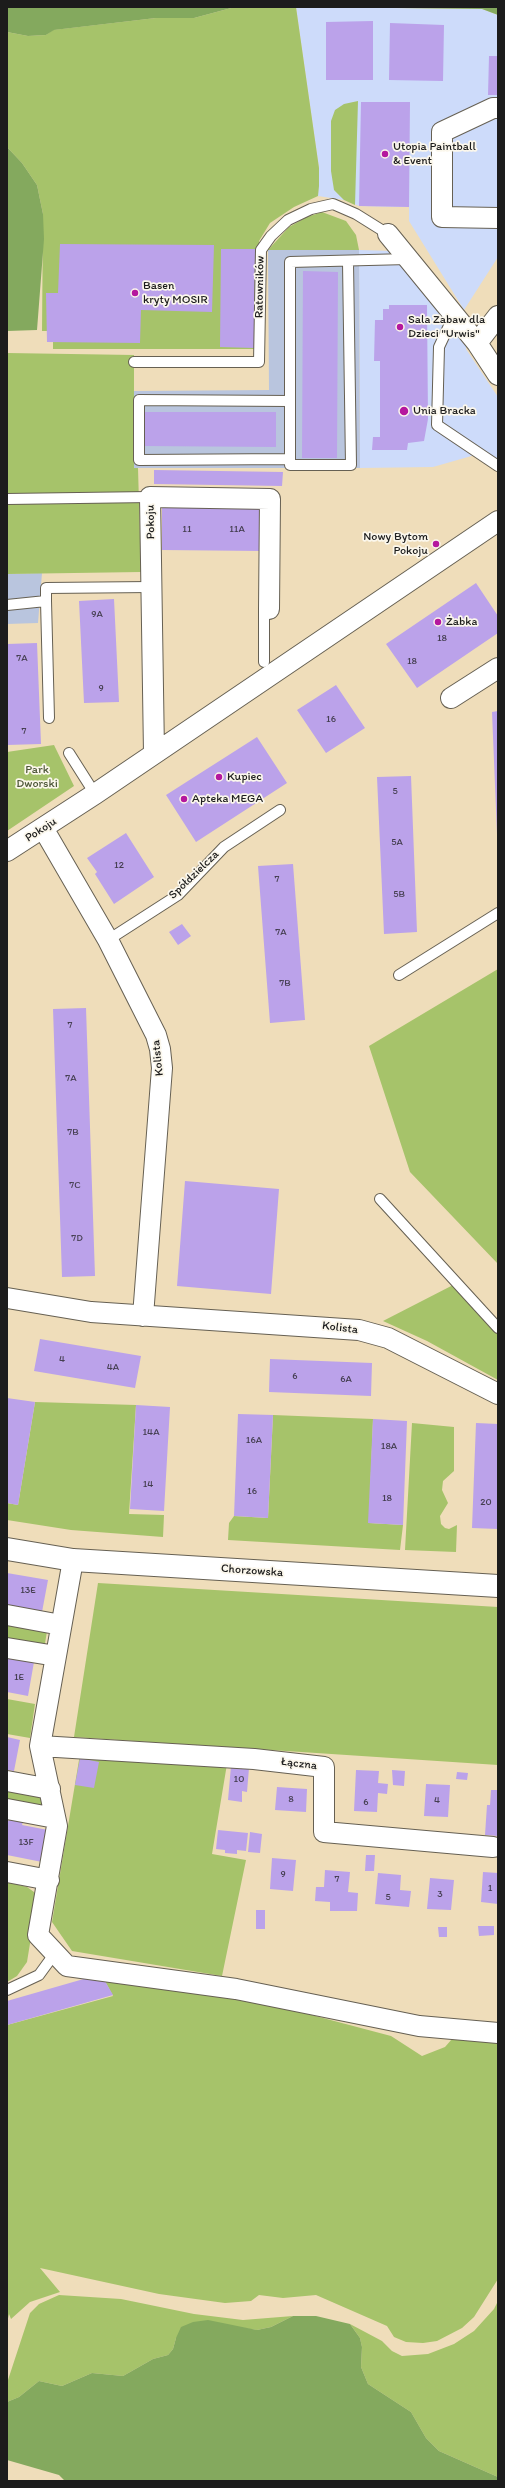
<!DOCTYPE html>
<meta charset="utf-8">
<style>
body{margin:0}
#map{position:relative;width:505px;height:2488px;overflow:hidden;background:#efddba;font-family:Itim,sans-serif}
canvas{display:block}
.frame{position:absolute;inset:0;border:8px solid #1c1c1c;pointer-events:none}
</style>
<div id="map">
<canvas width="505" height="2488"></canvas>
<div class="frame"></div>
</div>
<script>
const ctx = document.querySelector('canvas').getContext('2d');
ctx.lineJoin = 'round';
function fillPath(path, color) {
  ctx.fillStyle = color;
  ctx.fill(path, 'evenodd');
}
function shape(rows) {
  const path = new Path2D();
  for (const r of rows) {
    path.moveTo(r[0], r[1]);
    for (let i = 2; i < r.length; i += 2) path.lineTo(r[i], r[i + 1]);
  }
  return path;
}
function stroke(path, color, width, dash) {
  ctx.strokeStyle = color;
  ctx.lineWidth = width;
  ctx.lineCap = dash ? 'butt' : 'round';
  ctx.setLineDash(dash || []);
  ctx.stroke(path);
}
function label(font, color, halo, rows, align = 'center') {
  ctx.font = font + ' Itim,sans-serif';
  ctx.lineWidth = 3.5;
  ctx.setLineDash([]);
  ctx.textBaseline = 'middle';
  ctx.strokeStyle = halo;
  ctx.fillStyle = color;
  for (const [text, x, y, turn = 0] of rows) {
    ctx.save();
    ctx.translate(x, y);
    ctx.rotate((+turn || 0) * Math.PI / 180);
    ctx.textAlign = isNaN(turn) ? turn : align;
    if (halo) ctx.strokeText(text, 0, 0);
    ctx.fillText(text, 0, 0);
    ctx.restore();
  }
}
fillPath(shape([
 [296,7,482,9,498,15,498,257,464,310,409,221,409,207,359,206,344,200,318,196,319,168],
 [359,250,396,251,467,338,466,349,498,397,498,462,482,453,433,467,360,468]
]), '#cddbfa');
fillPath(shape([
 [268,250,359,250,360,468,134,468,134,391,269,390],
 [42,573,38,623,7,624,7,574]
]), '#b9c5de');
fillPath(shape([
 [235,7,399,7,296,7,319,168,319,186,318,196,294,207,270,223,259,241,257,349,53,349,53,331,42,331,43,214,37,185,22,163,7,147,7,32,28,36,46,35,53,30,156,18,194,18],
 [358,101,355,205,344,200,334,190,331,171,331,121,335,110,344,104],
 [322,212,346,221,356,235,359,250,268,250,289,227,307,217],
 [7,353,134,355,134,468,138,468,141,572,7,574],
 [54,745,74,786,7,831,7,752],
 [498,969,498,1264,410,1172,369,1046],
 [457,1283,498,1326,498,1380,427,1341,383,1321],
 [35,1402,136,1405,129,1514,164,1515,163,1537,71,1530,7,1520,7,1503,18,1505],
 [273,1415,373,1419,369,1523,403,1525,400,1550,228,1540,229,1523,234,1516,268,1518],
 [412,1423,454,1427,454,1471,443,1481,442,1490,448,1503,440,1516,441,1524,445,1528,449,1529,457,1525,456,1552,405,1550],
 [98,1583,498,1607,498,1765,74,1737],
 [7,1624,47,1631,44,1650,7,1643],
 [7,1699,35,1704,30,1738,7,1734],
 [80,1754,227,1764,212,1854,246,1860,222,1976,72,1951,52,1922],
 [7,1781,50,1789,55,1818,7,1809],
 [7,1882,27,1887,34,1892,37,1900,27,1962,17,1976,7,1982],
 [101,1974,236,1995,391,2036,422,2056,445,2047,452,2039,498,2041,498,2279,474,2317,462,2328,437,2341,423,2343,406,2342,394,2337,387,2326,316,2295,283,2298,259,2295,251,2301,225,2303,159,2294,40,2268,60,2292,30,2302,11,2319,9,2314,7,2323,7,2025,113,1996],
 [59,2295,121,2299,194,2314,243,2320,293,2316,271,2327,257,2330,242,2328,176,2338,173,2349,168,2355,153,2359,123,2376,92,2373,62,2386,39,2381,19,2397,7,2402,7,2383,30,2313,39,2304],
 [498,2301,498,2477,439,2451,426,2438,411,2412,368,2384,361,2367,362,2347,360,2338,350,2324,382,2341,392,2351,402,2356,428,2354,454,2344,474,2331,494,2309]
]), '#a6c36a');
fillPath(shape([
 [7,7,235,7,194,18,156,18,54,30,46,35,28,36,7,32],
 [399,7,498,7,498,15,482,9,397,8],
 [7,147,22,163,37,185,43,214,44,239,37,330,7,331],
 [293,2316,316,2316,350,2324,360,2338,362,2347,361,2367,368,2384,411,2412,426,2438,439,2451,498,2477,498,2481,65,2481,59,2475,7,2460,7,2402,19,2397,39,2381,62,2386,92,2373,123,2376,153,2359,168,2355,173,2349,176,2338,181,2327,193,2322,208,2320,257,2330,271,2327]
]), '#84a95e');
fillPath(shape([
 [373,21,373,80,326,80,326,22],
 [390,23,444,25,443,81,389,80],
 [489,56,498,56,498,95,488,95],
 [361,102,410,102,409,207,359,206],
 [60,244,214,245,212,312,141,310,140,343,47,342,46,293,58,293],
 [221,249,255,249,254,348,220,347],
 [303,271,338,272,337,458,302,458],
 [389,305,427,305,428,419,424,441,408,443,407,450,372,450,373,437,380,437,380,361,374,361,375,320,383,320,383,309,389,309],
 [143,412,276,412,276,447,143,446],
 [154,470,283,472,282,486,154,484],
 [162,508,262,508,262,551,162,550],
 [476,583,498,616,498,633,417,688,386,644],
 [114,599,119,702,84,703,79,601],
 [37,643,41,744,7,745,7,644],
 [336,685,365,728,326,753,297,710],
 [498,711,498,834,497,834,492,712],
 [257,737,287,783,196,842,166,795],
 [411,776,417,932,384,934,377,777],
 [126,833,154,877,114,904,95,874,97,872,87,858],
 [293,864,305,1020,270,1023,258,866],
 [182,924,191,936,178,945,169,932],
 [86,1008,95,1276,62,1277,53,1009],
 [185,1181,279,1189,271,1294,177,1286],
 [40,1339,141,1356,135,1388,34,1371],
 [270,1359,372,1363,371,1396,269,1392],
 [7,1398,35,1402,18,1505,7,1503],
 [136,1405,170,1407,164,1511,130,1509],
 [238,1414,273,1415,268,1518,234,1516],
 [373,1419,407,1421,403,1525,368,1523],
 [476,1423,498,1424,498,1529,472,1528],
 [7,1573,48,1580,42,1612,7,1605],
 [7,1658,34,1662,28,1696,7,1692],
 [7,1737,20,1740,14,1771,7,1770],
 [80,1758,99,1762,94,1788,75,1785],
 [231,1766,249,1768,247,1792,242,1791,242,1802,228,1800],
 [356,1770,379,1771,378,1783,388,1784,387,1794,378,1793,377,1812,354,1811],
 [392,1770,405,1771,404,1786,393,1785],
 [457,1772,468,1773,467,1780,456,1779],
 [426,1784,450,1785,448,1817,424,1816],
 [277,1787,307,1789,306,1812,275,1810],
 [491,1790,498,1790,498,1836,485,1835,487,1805,490,1805],
 [9,1820,23,1822,22,1825,48,1830,42,1862,7,1855,7,1823],
 [218,1830,248,1833,246,1851,237,1850,237,1854,225,1853,225,1850,216,1849],
 [250,1832,262,1834,260,1853,248,1852],
 [366,1855,375,1855,374,1871,365,1871],
 [272,1858,296,1860,293,1891,270,1889],
 [325,1870,350,1872,348,1892,358,1893,357,1911,330,1911,330,1902,315,1901,316,1887,324,1887],
 [483,1872,498,1873,498,1904,481,1902],
 [378,1873,401,1875,400,1890,411,1891,409,1907,375,1904],
 [430,1878,454,1880,451,1910,427,1909],
 [256,1910,265,1910,265,1929,256,1929],
 [478,1926,494,1926,494,1935,479,1936],
 [438,1927,447,1927,447,1937,439,1937],
 [101,1974,113,1995,7,2025,7,2001]
]), '#bba2ea');
const lane = shape([
 [348,262,351,465,290,465,290,262,408,259],
 [454,315,439,347,437,425,498,466],
 [134,362,259,362,261,250,271,236,288,220,311,209,333,204,356,214,388,234],
 [289,459,139,460,139,400,290,401],
 [7,499,150,497],
 [46,601,49,718],
 [7,605,46,601,46,588,151,587],
 [264,662,264,610,268,610],
 [69,753,95,794],
 [108,940,178,895,224,847,280,810],
 [399,975,498,913],
 [380,1199,498,1328],
 [7,1990,39,1975,55,1953]
]);
const street = shape([
 [498,108,493,108,442,132,442,217,498,218],
 [388,234,477,343,498,375],
 [477,343,498,316],
 [451,698,498,668],
 [154,753,150,497,270,499,269,609],
 [43,828,108,940,156,1035,160,1049,162,1068,143,1316],
 [7,851,95,794,498,521],
 [7,1298,91,1312,359,1330,388,1338,498,1394],
 [73,1560,40,1746,57,1826,38,1935,67,1966,236,1989,419,2026,498,2033],
 [7,1615,61,1625],
 [7,1648,56,1656],
 [40,1746,254,1759,324,1767,324,1832,493,1847],
 [7,1781,50,1789],
 [7,1809,55,1818],
 [7,1872,49,1880]
]);
const secondary = shape([
 [7,1549,73,1560,498,1586]
]);
stroke(lane, '#666053', 12);
stroke(street, '#666053', 22);
stroke(secondary, '#666053', 24);
stroke(lane, '#fff', 10);
stroke(street, '#fff', 20);
stroke(secondary, '#fff', 22);
for (const [x, y, r, color] of [
 [385,154,4,"#b5179e"],
 [135,293,4,"#b5179e"],
 [400,327,4,"#b5179e"],
 [404,411,5,"#b5179e"],
 [436,544,4,"#b5179e"],
 [438,622,4,"#b5179e"],
 [219,777,4,"#b5179e"],
 [184,799,4,"#b5179e"]
]) {
  const dot = new Path2D();
  dot.arc(x, y, r, 0, 2 * Math.PI);
  ctx.fillStyle = color;
  ctx.fill(dot);
  stroke(dot, '#fbf7ec', 1.5);
}
label('10px', '#443e50', null, [
 ["11",187,529],
 ["11A",237,529],
 ["9A",97,614],
 ["18",442,638],
 ["7A",22,658],
 ["18",412,661],
 ["9",101,688],
 ["16",331,719],
 ["7",24,731],
 ["5",395,791],
 ["5A",397,842],
 ["12",119,865],
 ["7",277,879],
 ["5B",399,894],
 ["7A",281,932],
 ["7B",285,983],
 ["7",70,1025],
 ["7A",71,1078],
 ["7B",73,1132],
 ["7C",75,1185],
 ["7D",77,1238],
 ["4",62,1359],
 ["4A",113,1367],
 ["6",295,1376],
 ["6A",346,1379],
 ["14A",151,1432],
 ["16A",254,1440],
 ["18A",389,1446],
 ["14",148,1484],
 ["16",252,1491],
 ["18",387,1498],
 ["20",486,1502],
 ["13E",28,1590],
 ["1E",19,1677],
 ["10",239,1779],
 ["8",291,1799],
 ["4",437,1800],
 ["6",366,1802],
 ["13F",26,1842],
 ["9",283,1874],
 ["7",337,1879],
 ["1",490,1888],
 ["3",440,1894],
 ["5",388,1897]
]);
label('12px', '#1c1c1c', '#fbf7ec', [
 ["Utopia Paintball",393,147],
 ["& Event",393,161],
 ["Basen",143,286],
 ["kryty MOSIR",143,300],
 ["Sala Zabaw dla",408,320],
 ["Dzieci \"Urwis\"",408,334],
 ["Unia Bracka",413,411],
 ["Nowy Bytom",428,537,"right"],
 ["Pokoju",428,551,"right"],
 ["Żabka",446,622],
 ["Kupiec",227,777],
 ["Apteka MEGA",192,799]
], 'left');
label('12px', '#1c1c1c', '#fbf7ec', [
 ["Ratowników",260,287,-89],
 ["Pokoju",151,522,-91],
 ["Pokoju",41,830,-33],
 ["Spółdzielcza",194,875,-44],
 ["Kolista",158,1058,-96],
 ["Kolista",340,1328,7],
 ["Chorzowska",252,1571,4],
 ["Łączna",299,1764,7]
]);
label('12px', '#4c5637', '#fbf7ec', [
 ["Park",37,770],
 ["Dworski",37,784]
]);
</script>
